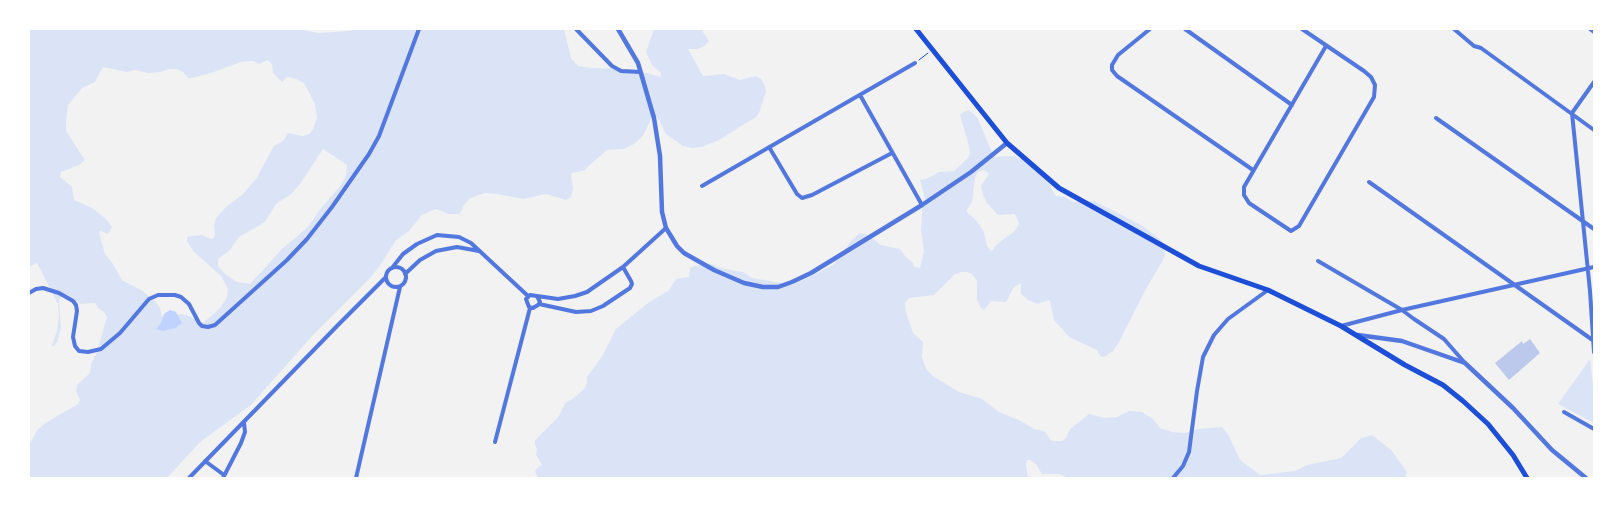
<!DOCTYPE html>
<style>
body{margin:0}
#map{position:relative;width:1623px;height:507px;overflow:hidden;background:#f2f2f2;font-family:"Public Sans",sans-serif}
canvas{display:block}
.frame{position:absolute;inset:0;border:30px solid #fff;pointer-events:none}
</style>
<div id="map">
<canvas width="1623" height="507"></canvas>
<div class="frame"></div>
</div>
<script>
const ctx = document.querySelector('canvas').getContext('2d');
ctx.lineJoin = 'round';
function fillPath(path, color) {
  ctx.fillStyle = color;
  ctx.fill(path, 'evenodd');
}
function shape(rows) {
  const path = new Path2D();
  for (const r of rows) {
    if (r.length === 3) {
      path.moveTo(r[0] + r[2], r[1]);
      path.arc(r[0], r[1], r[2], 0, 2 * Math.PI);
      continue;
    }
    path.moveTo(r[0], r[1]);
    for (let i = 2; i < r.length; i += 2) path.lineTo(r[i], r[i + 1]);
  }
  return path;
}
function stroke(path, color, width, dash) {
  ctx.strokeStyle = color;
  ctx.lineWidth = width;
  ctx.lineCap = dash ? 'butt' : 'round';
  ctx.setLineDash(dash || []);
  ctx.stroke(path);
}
fillPath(shape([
 [29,29,299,29,318,33,349,31,358,29,564,29,571,58,578,66,592,68,632,69,661,77,661,73,652,65,646,52,654,29,701,29,709,41,703,47,697,49,688,49,703,76,724,74,740,80,755,76,761,79,765,86,766,92,759,113,756,117,719,140,702,147,693,148,683,146,666,134,658,118,654,116,651,119,643,136,634,144,624,149,607,150,583,171,572,173,571,175,573,188,571,197,566,200,546,194,523,199,497,194,485,193,470,198,464,205,461,212,459,214,449,214,436,209,422,215,409,231,396,240,379,267,370,278,313,335,251,405,200,442,167,478,29,478,29,445,38,429,47,422,78,404,80,400,76,391,77,385,90,373,91,364,97,352,107,317,104,312,98,308,95,303,81,304,63,296,61,297,59,301,61,328,57,342,53,347,52,345,57,331,59,317,58,304,37,263,29,267],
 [268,60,272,65,273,73,282,82,287,77,296,79,304,83,315,104,317,118,313,129,309,134,303,136,288,133,283,141,274,146,256,179,242,195,226,207,216,218,214,225,215,234,213,239,211,239,202,235,191,236,187,237,187,241,193,251,221,276,228,289,227,297,221,307,202,324,191,317,182,314,162,317,160,308,155,301,141,290,122,280,113,264,105,254,99,232,101,231,108,234,112,227,105,218,92,208,74,200,72,187,60,177,61,172,79,165,85,160,66,131,66,121,68,105,82,88,95,82,103,67,127,72,135,70,148,73,160,72,170,69,176,69,183,72,188,78,192,78,211,73,241,62,253,61,259,64],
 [323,149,347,165,346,175,341,185,321,208,308,227,282,249,250,284,237,282,225,274,218,266,218,259,230,250,239,237,265,222,276,204,291,194,300,184],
 [968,110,973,113,978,119,994,157,1013,156,1022,159,1043,175,1050,184,1053,192,1056,196,1065,197,1073,202,1094,201,1141,225,1161,240,1164,246,1165,254,1163,260,1147,287,1119,342,1113,351,1104,357,1100,356,1097,350,1069,337,1054,320,1050,301,1048,300,1038,304,1028,300,1021,294,1021,283,1014,287,1006,302,991,301,984,310,981,308,977,300,977,281,972,274,967,272,961,272,954,275,934,295,909,298,905,303,906,312,913,333,923,342,922,357,926,369,933,376,959,392,982,399,999,412,1021,421,1034,429,1044,431,1052,441,1062,441,1066,438,1070,429,1089,414,1105,418,1117,417,1129,411,1142,412,1153,419,1160,428,1172,432,1185,433,1198,429,1222,427,1229,436,1240,460,1260,475,1295,471,1307,465,1341,458,1361,438,1372,435,1391,450,1407,472,1405,478,1069,478,1059,474,1042,474,1036,464,1030,460,1027,460,1026,465,1028,478,539,478,535,472,537,468,542,465,536,455,537,449,535,445,535,440,559,416,565,403,574,398,585,388,587,383,587,377,603,355,616,329,648,303,669,290,676,279,689,277,690,268,695,266,711,264,725,269,743,272,752,278,793,285,833,265,851,241,860,233,868,235,881,245,900,249,905,256,913,263,914,267,920,268,924,251,921,231,922,211,925,199,920,180,926,179,939,172,954,171,968,158,970,154,969,146,960,115,963,112],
 [984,170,989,174,981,186,983,195,987,203,998,215,1015,214,1019,224,1015,231,1001,241,994,247,994,249,991,251,987,246,984,232,977,221,966,211,972,202,975,178,978,172],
 [1590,359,1594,394,1594,423,1558,404]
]), '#dbe4f7');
fillPath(shape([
 [170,310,176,312,182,323,175,328,163,331,156,329,161,323,164,314]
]), '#bfd3fe');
fillPath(shape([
 [1530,339,1540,353,1509,380,1495,363,1522,341,1523,344]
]), '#bdc9ec');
stroke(shape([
 [919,60,928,53]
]), '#1d4ed8', 1);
stroke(shape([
 [576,29,612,66,621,71,640,72],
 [1150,29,1118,55,1112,65,1112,70,1117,76,1253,170],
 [1185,29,1292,105],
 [1302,29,1364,71,1371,77,1375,85,1374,97,1299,226,1291,231,1249,203,1244,195,1244,187,1326,46],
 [1454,29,1474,46,1481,48,1594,130],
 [1590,29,1594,32],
 [1594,82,1572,113,1590,291,1594,352],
 [860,95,922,205],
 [1436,118,1594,229],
 [769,147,797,194,802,198,812,195,892,153],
 [1369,182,1594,341],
 [702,186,915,63],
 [1318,261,1402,310,1414,319,1444,339,1465,363],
 [396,277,10],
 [392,268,403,254,417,244,437,235,459,237,471,243,528,296],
 [405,274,420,260,436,251,457,247,479,251],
 [29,293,36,289,43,288,59,293,73,301,76,305,77,311,73,337,75,346,79,351,88,352,101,349,120,333,149,299,158,295,175,295,181,297,189,304,199,323,202,326,208,327,215,325,287,260,307,239,332,207,369,154,379,136,419,29],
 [537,296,540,302,538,305,533,308,529,307,526,299,530,295,558,299,575,296,587,292,623,267,666,228],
 [539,304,576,312,591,311,603,306,630,288,632,284,631,281,623,267],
 [1341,326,1402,310,1594,267],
 [1564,412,1594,429],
 [495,442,530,308],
 [205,461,224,475],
 [189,478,339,324,385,278],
 [223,478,241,443,245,432,244,423],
 [356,478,400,287],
 [1173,478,1183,466,1189,452,1197,391,1203,357,1214,335,1228,319,1268,290]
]), '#5277de', 4);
stroke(shape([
 [618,29,638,63,654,118,660,156,662,212,666,228,677,246,684,253,714,270,744,283,763,287,778,287,792,282,811,273,922,205,971,172,1007,143],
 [1358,335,1402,341,1465,363,1513,408,1552,450,1586,478]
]), '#5277de', 4.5);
stroke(shape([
 [916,29,1007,143,1059,188,1199,266,1268,290,1341,326,1405,365,1443,385,1463,401,1488,424,1513,455,1527,478]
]), '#1d4ed8', 5);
</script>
